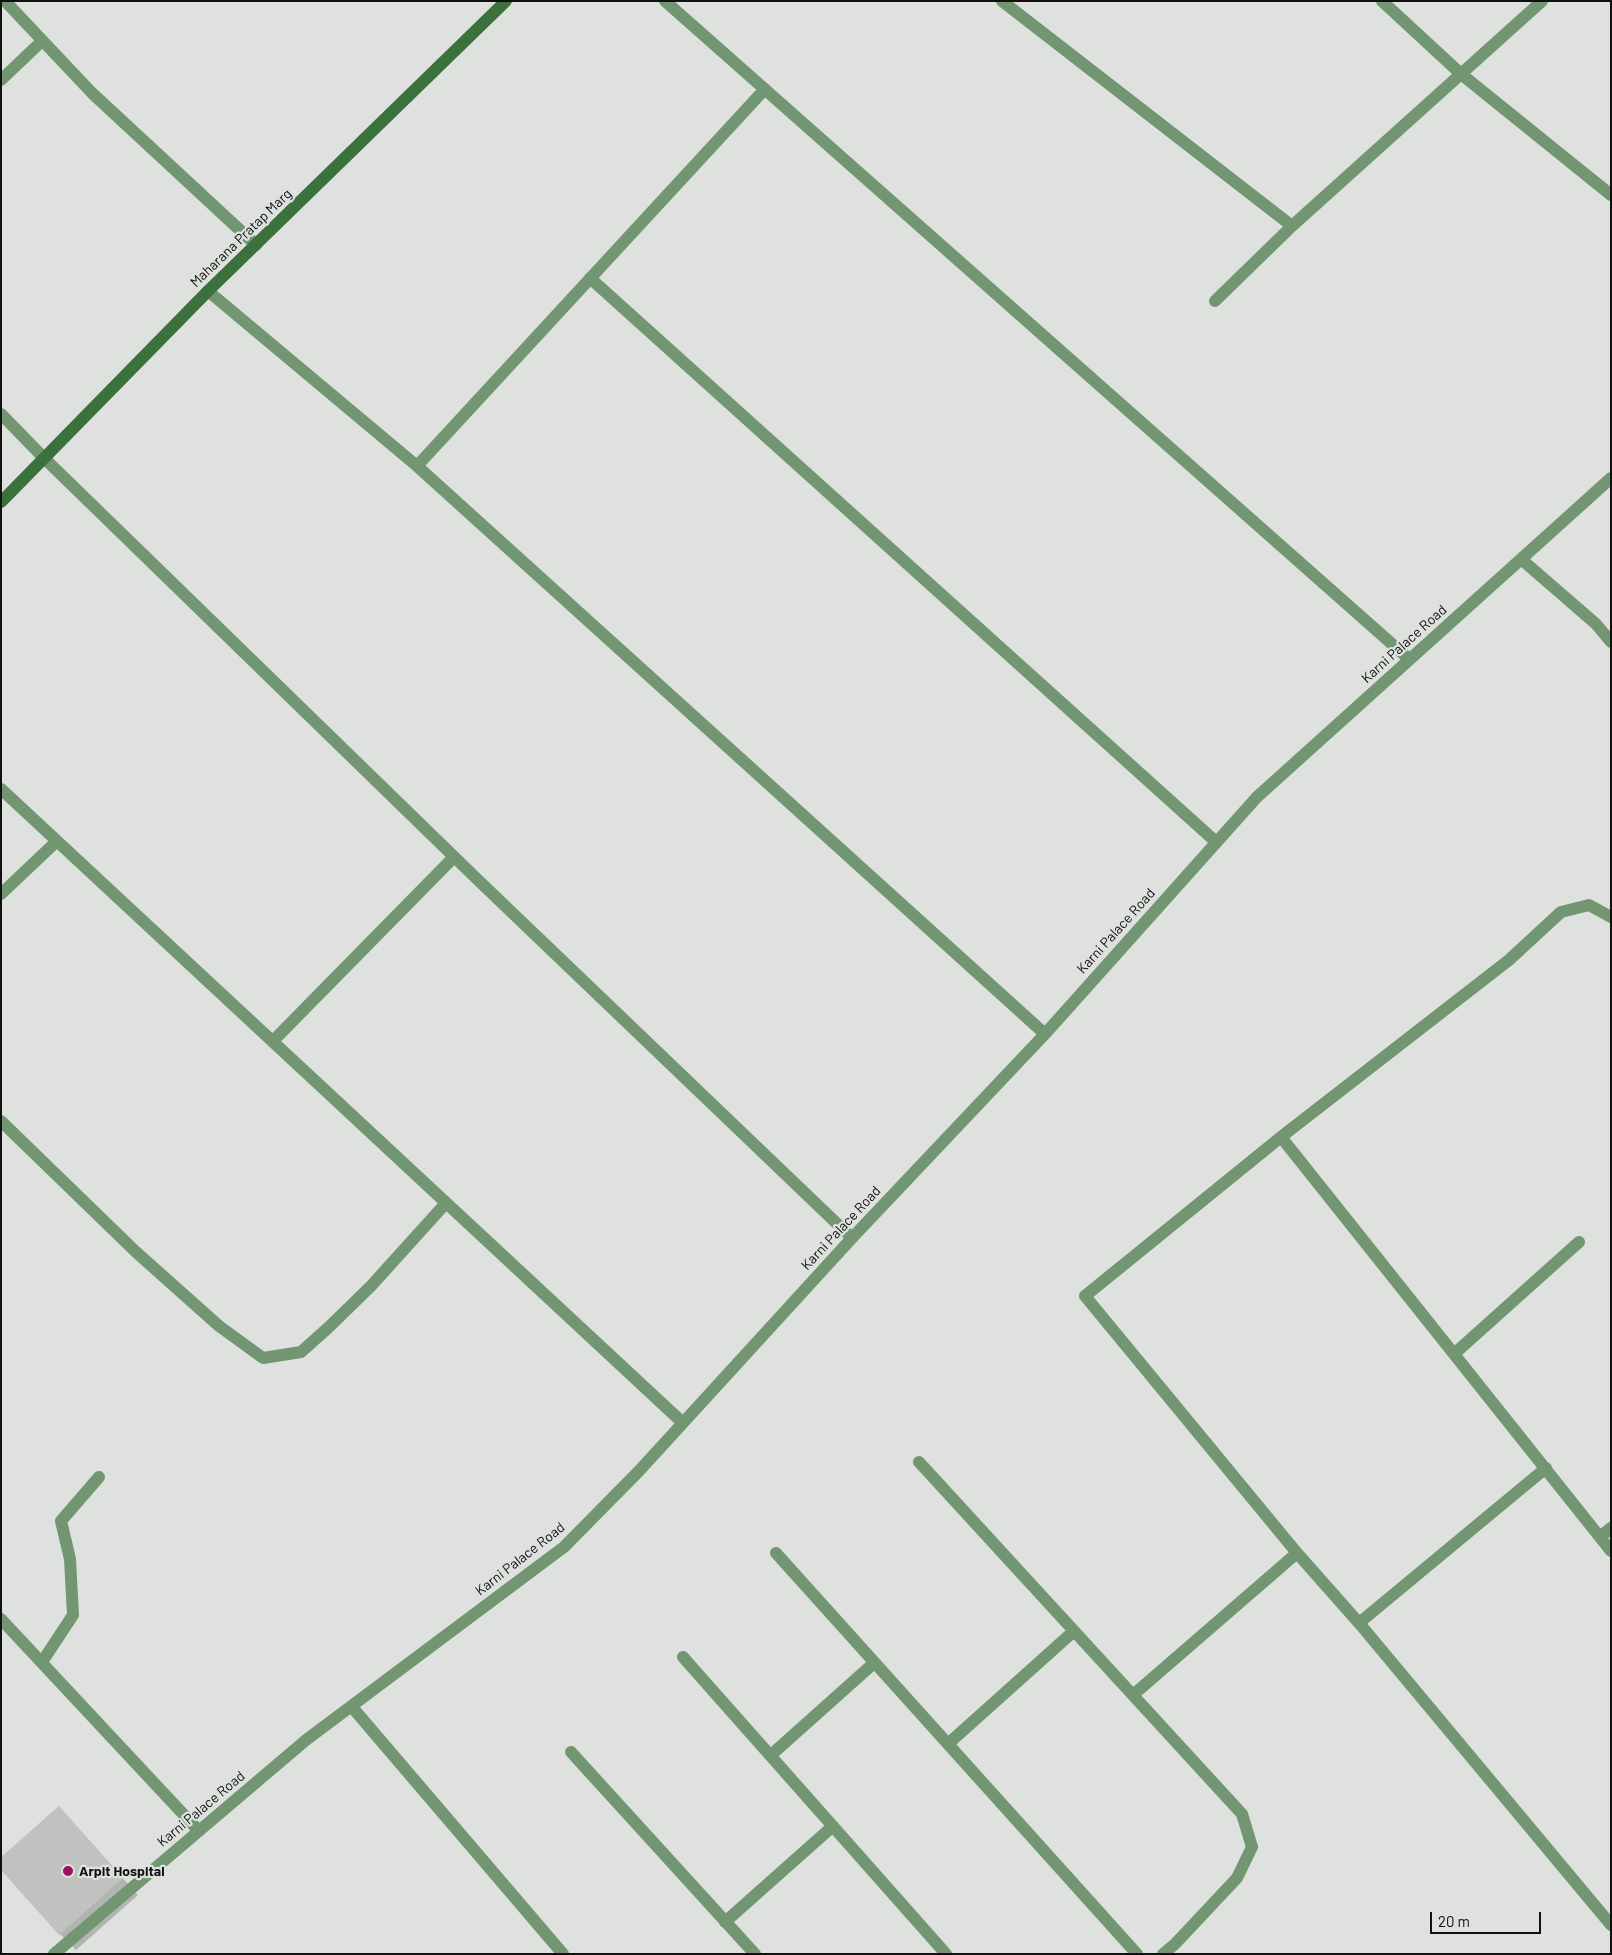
<!DOCTYPE html>
<style>
body{margin:0}
#map{position:relative;width:1612px;height:1955px;overflow:hidden;background:#dee1de;font-family:Barlow,sans-serif}
canvas{display:block}
.frame{position:absolute;inset:0;border:2px solid #0f100f;pointer-events:none}
.scale{position:absolute;left:1430px;top:1912px;width:111px;height:22px;box-sizing:border-box;border:2px solid #0f100f;border-top:0;padding-left:6px;font-size:15px;line-height:18px;white-space:nowrap;color:#0f100f;-webkit-text-stroke:4px #dee1de;paint-order:stroke}
</style>
<div id="map">
<canvas width="1612" height="1955"></canvas>
<div class="frame"></div>
<div class="scale">20 m</div>
</div>
<script>
const ctx = document.querySelector('canvas').getContext('2d');
ctx.lineJoin = 'round';
function fillPath(path, color) {
  ctx.fillStyle = color;
  ctx.fill(path, 'evenodd');
}
function shape(rows) {
  const path = new Path2D();
  for (const r of rows) {
    path.moveTo(r[0], r[1]);
    for (let i = 2; i < r.length; i += 2) path.lineTo(r[i], r[i + 1]);
  }
  return path;
}
function stroke(path, color, width, dash) {
  ctx.strokeStyle = color;
  ctx.lineWidth = width;
  ctx.lineCap = dash ? 'butt' : 'round';
  ctx.setLineDash(dash || []);
  ctx.stroke(path);
}
function label(font, color, halo, rows, align = 'center') {
  ctx.font = font + ' Barlow,sans-serif';
  ctx.lineWidth = 4.5;
  ctx.setLineDash([]);
  ctx.textBaseline = 'middle';
  ctx.strokeStyle = halo;
  ctx.fillStyle = color;
  for (const [text, x, y, turn = 0] of rows) {
    ctx.save();
    ctx.translate(x, y);
    ctx.rotate((+turn || 0) * Math.PI / 180);
    ctx.textAlign = isNaN(turn) ? turn : align;
    if (halo) ctx.strokeText(text, 0, 0);
    ctx.fillText(text, 0, 0);
    ctx.restore();
  }
}
fillPath(shape([
 [59,1807,138,1895,76,1950,60,1934]
]), '#0003');
fillPath(shape([
 [59,1806,123,1878,59,1935,1,1870,1,1857]
]), '#bfc2bf');
stroke(shape([
 [5,1,92,93,256,245],
 [665,1,1409,659],
 [1002,1,1292,226],
 [1382,1,1461,74,1611,195],
 [1,80,42,41],
 [590,278,1215,841],
 [208,291,417,466,1045,1034],
 [1215,301,1292,226,1542,1],
 [1,414,44,458,478,880,852,1238],
 [417,466,765,89],
 [1521,559,1596,624,1611,642],
 [1,789,683,1423],
 [1,894,57,841],
 [1611,917,1589,905,1561,912,1509,960,1281,1137,1085,1296,1297,1553,1359,1623,1611,1925],
 [273,1041,454,857],
 [1,1121,136,1252,219,1326,263,1358,301,1352,329,1327,371,1286,446,1203],
 [1281,1137,1611,1551],
 [1454,1354,1579,1242],
 [919,1462,1242,1814,1252,1847,1237,1878,1175,1944,1163,1954],
 [1600,1537,1611,1528],
 [776,1553,1137,1954],
 [1,1619,199,1831],
 [1359,1623,1546,1468],
 [683,1657,946,1954],
 [42,1662,73,1615,70,1559,61,1521,99,1477],
 [1133,1695,1297,1553],
 [352,1707,563,1954],
 [949,1743,1074,1631],
 [571,1752,755,1954],
 [771,1755,874,1663],
 [725,1922,833,1826],
 [54,1954,306,1740,564,1547,639,1471,852,1238,1045,1034,1257,797,1611,478]
]), '#729672', 12);
stroke(shape([
 [1,502,208,291,506,1]
]), '#3a713c', 12);
for (const [x, y, r, color] of [
 [68,1871,6,"#9d115e"]
]) {
  const dot = new Path2D();
  dot.arc(x, y, r, 0, 2 * Math.PI);
  ctx.fillStyle = color;
  ctx.fill(dot);
  stroke(dot, '#dee1de', 2);
}
label('14px', '#0f100f', '#dee1de', [
 ["Maharana Pratap Marg",241,238,-44],
 ["Karni Palace Road",1404,644,-42],
 ["Karni Palace Road",1116,931,-48],
 ["Karni Palace Road",841,1228,-47],
 ["Karni Palace Road",520,1559,-38],
 ["Karni Palace Road",201,1809,-40]
]);
label('bold 14px', '#0f100f', '#dee1de', [
 ["Arpit Hospital",79,1871]
], 'left');
</script>
